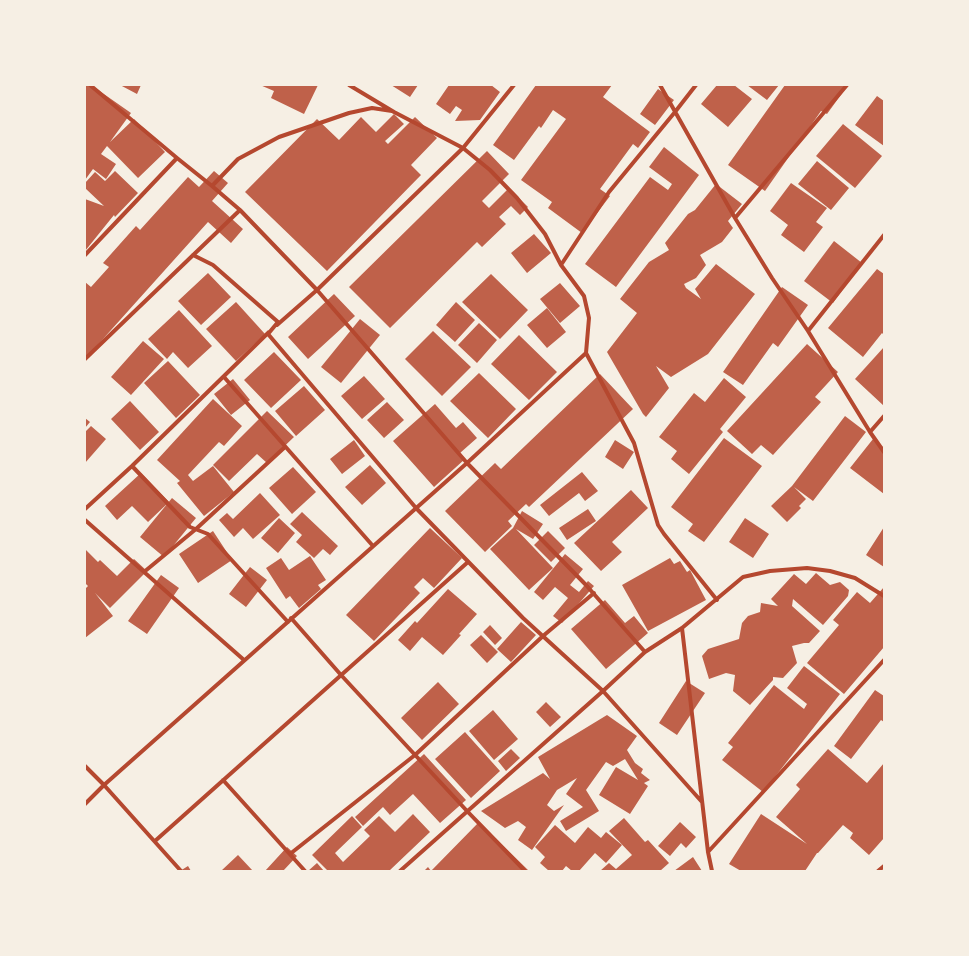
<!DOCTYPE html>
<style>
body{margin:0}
#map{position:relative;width:969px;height:956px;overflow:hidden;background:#f6efe4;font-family:Bitter,serif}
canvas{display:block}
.frame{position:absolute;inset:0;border:86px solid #f6efe4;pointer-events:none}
</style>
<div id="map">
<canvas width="969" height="956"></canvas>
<div class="frame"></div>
</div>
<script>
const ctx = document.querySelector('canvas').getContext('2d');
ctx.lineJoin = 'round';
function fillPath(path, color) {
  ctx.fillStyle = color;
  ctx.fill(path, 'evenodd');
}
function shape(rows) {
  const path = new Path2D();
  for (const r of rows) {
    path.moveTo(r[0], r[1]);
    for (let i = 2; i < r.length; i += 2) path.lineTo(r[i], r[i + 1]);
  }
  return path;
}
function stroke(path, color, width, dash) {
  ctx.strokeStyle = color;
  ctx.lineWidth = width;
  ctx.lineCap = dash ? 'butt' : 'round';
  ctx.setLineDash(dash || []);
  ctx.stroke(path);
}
fillPath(shape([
 [85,85,91,85,131,113,110,142,134,119,165,152,138,178,107,146,101,154,116,164,106,179,93,169,85,180],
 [120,85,141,85,137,94],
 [260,85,318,85,304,114,271,98,274,91],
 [391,85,418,85,410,97],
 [449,85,491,85,500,92,480,120,455,121,462,110,456,106,450,114,436,104],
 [536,85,612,85,603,97,650,132,638,148,633,144,600,189,610,196,582,233,548,208,552,202,521,180,566,119,553,110,541,128,539,126,514,160,493,145],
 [717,85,734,85,752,99,728,127,701,104],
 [747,85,779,85,767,100],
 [785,85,848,85,827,114,821,111,765,191,728,165],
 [658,89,674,100,655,125,640,114],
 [877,96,884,101,884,146,855,125],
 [394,114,404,124,385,141,388,144,415,117,437,138,411,165,421,175,327,271,245,192,317,119,339,140,361,117,376,132],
 [843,124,882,156,855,188,816,156],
 [664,147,699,175,616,287,585,264,650,177,668,190,672,184,649,167],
 [487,151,509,174,482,201,489,208,509,188,528,207,520,215,511,206,499,217,506,224,482,247,477,242,390,328,349,287],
 [817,161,849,188,831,210,798,184],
 [115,171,138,193,115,217,114,215,85,251,85,199,104,206,85,188,85,183,95,172,105,181],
 [214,171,228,183,212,201,243,229,231,243,208,222,85,359,85,282,91,287,109,267,103,263,136,226,140,230,188,177,199,187],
 [791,183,827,208,816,222,823,227,804,252,781,235,788,225,770,211],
 [716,184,742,204,728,221,733,228,722,242,700,255,706,265,696,278,684,284,686,288,701,299,695,289,716,264,755,294,708,354,671,377,656,366,669,388,646,417,643,414,607,352,637,313,620,299,649,262,669,250,665,243,688,214,695,210],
 [534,234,551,253,527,273,511,253],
 [834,241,862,263,833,303,804,281],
 [877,269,884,274,884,335,882,333,863,357,828,328],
 [208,273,231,297,201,325,178,301],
 [491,274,528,310,500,339,462,302],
 [560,283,580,306,560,323,540,299],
 [782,287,808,305,778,347,773,343,743,385,723,372],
 [334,294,355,316,308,359,288,337],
 [236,302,265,334,236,361,206,329],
 [456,302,475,320,455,342,436,325],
 [547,308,566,332,547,348,527,325],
 [179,310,212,346,188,368,173,352,167,359,148,339],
 [360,319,380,335,341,383,321,367],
 [479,323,497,340,477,363,458,345],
 [433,331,471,367,442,396,405,359],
 [519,335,557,372,529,400,491,364],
 [143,341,164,359,131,395,111,377],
 [807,344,838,372,815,397,821,402,773,455,761,445,752,454,727,431],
 [884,347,884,406,855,379],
 [274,352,301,380,271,408,244,380],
 [168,361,200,395,176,418,144,383],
 [479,373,516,409,488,438,450,401],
 [600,374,633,409,529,507,526,504,508,521,512,526,485,552,445,511,495,463,501,469],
 [364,376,385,399,362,419,341,396],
 [724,378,746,397,720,429,723,432,689,474,671,459,677,451,659,437,694,393,705,402],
 [233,379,250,400,231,415,214,394],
 [304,386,325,410,296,436,275,411],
 [213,399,242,426,224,446,219,442,188,475,193,481,213,466,234,492,204,516,177,483,180,481,157,460],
 [130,401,159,432,140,450,111,419],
 [387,402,404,420,384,438,367,420],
 [435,404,456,428,463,422,477,438,460,453,465,459,434,487,393,441],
 [267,411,294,437,267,463,257,454,229,481,213,465],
 [845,416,866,432,813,501,794,487,806,499,799,506,801,508,787,522,771,506,792,486],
 [85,418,90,422,85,428],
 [91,426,106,439,85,463,85,432],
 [724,438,762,466,704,542,688,531,693,524,671,507],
 [873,439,884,448,884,494,850,468],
 [354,440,365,456,342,474,330,459],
 [615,440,634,452,623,469,605,457],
 [370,465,386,483,362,505,345,487],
 [293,467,316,492,292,514,269,488],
 [582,472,598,491,585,501,579,493,549,516,540,505],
 [141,473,169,502,148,522,132,506,117,520,105,506],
 [631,490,648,508,612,542,622,552,601,571,574,543],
 [260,493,280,515,253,539,243,528,234,537,219,520,227,513,233,519],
 [172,498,196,518,164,557,140,537],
 [588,509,596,521,567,540,559,528],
 [522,511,543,524,533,539,516,529,553,568,529,590,490,549,513,528],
 [302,512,338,546,330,555,323,549,314,558,296,542,302,535,290,524],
 [279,518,295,533,278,553,261,538],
 [745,518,769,534,753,558,729,542],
 [884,527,884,567,866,555],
 [430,528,462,558,434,588,423,578,414,587,420,593,374,641,346,615],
 [213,531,232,560,198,583,179,554],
 [548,531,565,548,551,562,534,545],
 [85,549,98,562,100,560,117,576,134,559,147,571,110,608,95,593,113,616,85,638,85,589,88,586,85,583],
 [565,554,583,569,570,585,579,592,588,581,594,586,562,623,553,616,568,598,555,587,543,600,534,592],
 [310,556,326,580,318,585,321,589,299,608,290,596,286,599,266,568,281,558,289,570],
 [670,558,674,564,680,561,687,572,690,570,706,600,648,631,622,585],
 [250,567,267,580,246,607,229,594],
 [816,573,830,585,840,582,849,590,848,596,823,625,793,599,792,606,820,631,809,643,804,643,792,646,797,663,783,678,773,677,773,680,750,705,733,691,735,675,726,673,709,679,702,656,708,649,739,639,742,623,748,616,760,612,761,603,778,606,771,599,794,574,806,584],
 [161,575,179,588,147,634,128,621],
 [884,587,884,647,844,694,807,663,839,625,833,620,857,592,870,603],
 [448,589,477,614,459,634,461,635,443,655,422,637,410,651,398,640,415,621,417,623],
 [605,600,625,623,634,616,648,633,606,669,571,629],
 [521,622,536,635,511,662,497,649],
 [490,625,502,638,495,645,483,632],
 [481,635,498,652,487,663,470,645],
 [804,666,840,694,763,792,722,760,733,747,728,743,774,685,804,709,807,704,787,688],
 [686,681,705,693,677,735,659,723],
 [438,682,459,704,422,740,401,718],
 [875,690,884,696,884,722,881,720,851,759,834,746],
 [546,702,561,717,550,727,536,712],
 [493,710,518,739,494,760,469,731],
 [607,715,637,736,627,750,635,763,643,769,641,773,650,780,644,783,648,786,630,814,599,795,616,767,638,780,625,759,613,766,606,762,586,790,599,811,566,831,560,821,583,807,566,794,577,778,557,790,547,805,554,811,564,805,532,850,518,840,526,827,518,821,505,828,481,811,543,773,550,779,538,757],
 [465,732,500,771,471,798,435,759],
 [511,749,520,758,506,771,498,761],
 [828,749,867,783,884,763,884,838,869,855,850,838,853,833,843,825,818,853,817,853,805,871,741,871,729,864,761,814,807,844,776,817,800,789,796,785],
 [424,754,466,800,440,823,413,794,390,815,383,807,363,826,355,817],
 [413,814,430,832,389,871,328,871,312,855,352,816,362,827,335,853,343,862,370,836,364,830,379,816,395,832],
 [624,818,645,842,648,840,669,863,660,871,600,871,609,863,616,869,632,855,609,831],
 [479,822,529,871,424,871,428,867,431,871],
 [680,822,696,837,686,848,681,843,670,856,658,846],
 [555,825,575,843,588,827,601,838,606,832,622,845,606,863,595,853,579,871,572,871,566,866,562,871,549,871,540,863,545,857,535,847],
 [287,847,297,856,283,871,265,871],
 [238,855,253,871,221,871],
 [693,857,702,871,674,871],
 [317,863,324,871,308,871],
 [188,866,191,871,180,871]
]), '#bf614a');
stroke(shape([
 [90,85,177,158],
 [349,85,394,112,463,148,490,170,517,198,545,234,561,265,584,296,589,318,586,353,634,443,658,525,664,534,717,600],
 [660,85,735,218,772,278,808,331,870,432,884,452],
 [240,210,317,290,467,463,586,585,645,652],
 [735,218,847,85],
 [85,255,177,158,212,186],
 [193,255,213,265,278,322,268,334,416,508,523,618,603,691,702,802],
 [561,265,609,192,675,112,696,85],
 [277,325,317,290,463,148,514,85],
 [808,331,884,235],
 [85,359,240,210,212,186,238,159,279,137,349,113,372,108,392,111],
 [224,377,373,546],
 [870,432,884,416],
 [132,466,190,527,208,534,288,622],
 [85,509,132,466,269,332],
 [85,520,244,660],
 [144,572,196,529,285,447],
 [291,618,341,675,467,811,525,871],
 [682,628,708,852,712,871],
 [85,766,104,785,181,871],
 [223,780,305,871],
 [85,804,104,785,467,463,586,353],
 [155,841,468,562],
 [708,852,884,660],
 [290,854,415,755,543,636,594,593],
 [400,871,603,691,645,652,682,628,743,577,770,571,807,568,830,571,855,578,884,596],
 [878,871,884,866]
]), '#b5482f', 4);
</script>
